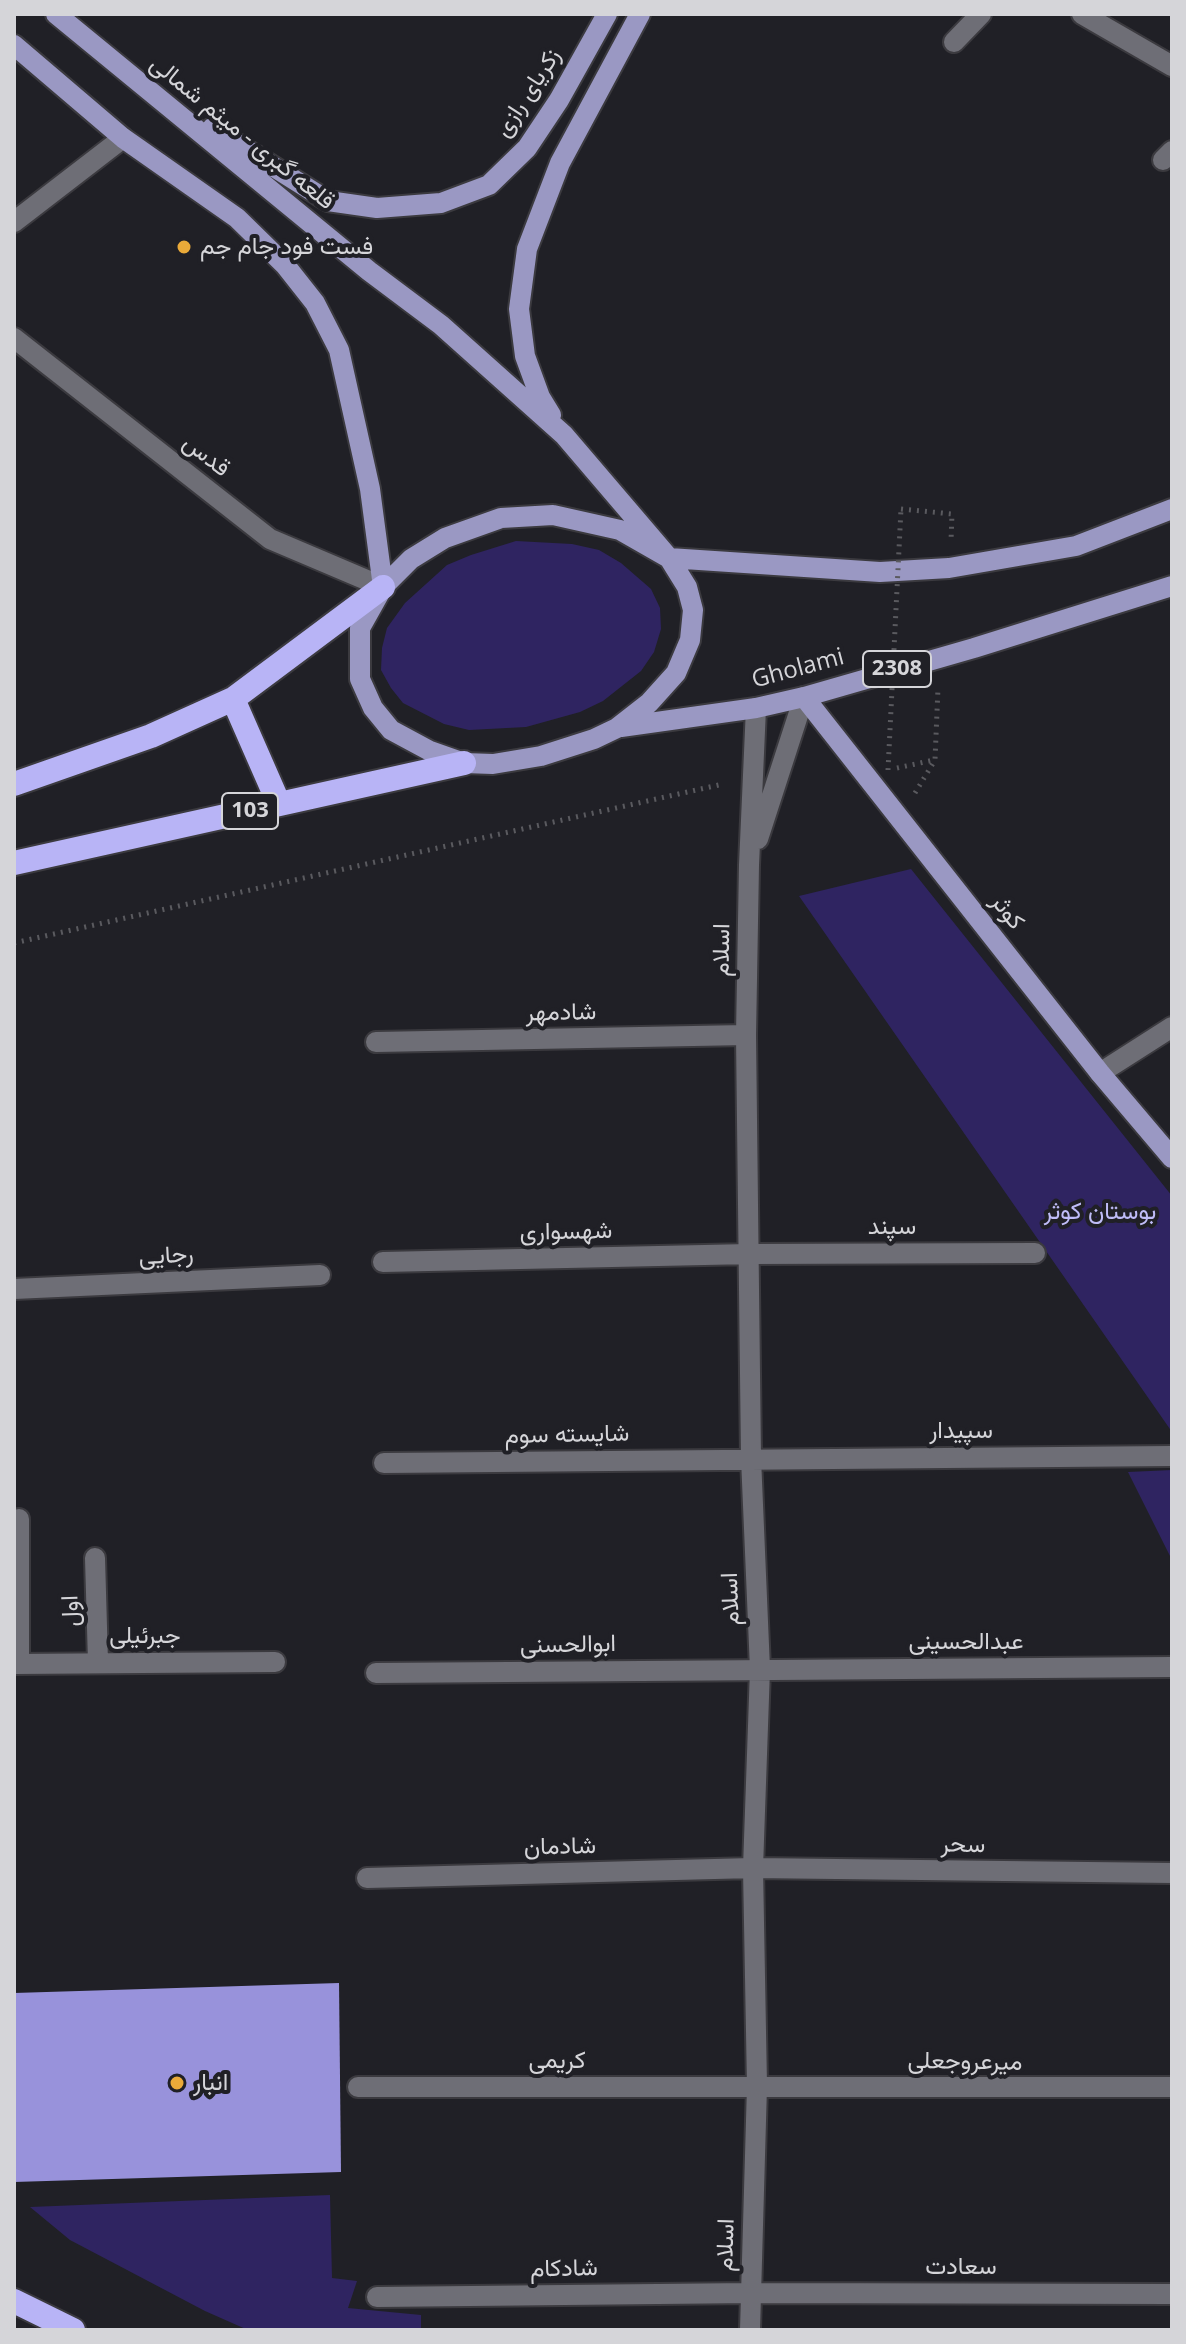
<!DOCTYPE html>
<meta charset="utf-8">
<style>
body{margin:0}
#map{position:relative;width:1186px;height:2344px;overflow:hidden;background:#202026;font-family:"Open Sans",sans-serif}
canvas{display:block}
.frame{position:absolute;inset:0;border:16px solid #d5d5d9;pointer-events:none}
</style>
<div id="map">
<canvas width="1186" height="2344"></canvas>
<div class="frame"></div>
</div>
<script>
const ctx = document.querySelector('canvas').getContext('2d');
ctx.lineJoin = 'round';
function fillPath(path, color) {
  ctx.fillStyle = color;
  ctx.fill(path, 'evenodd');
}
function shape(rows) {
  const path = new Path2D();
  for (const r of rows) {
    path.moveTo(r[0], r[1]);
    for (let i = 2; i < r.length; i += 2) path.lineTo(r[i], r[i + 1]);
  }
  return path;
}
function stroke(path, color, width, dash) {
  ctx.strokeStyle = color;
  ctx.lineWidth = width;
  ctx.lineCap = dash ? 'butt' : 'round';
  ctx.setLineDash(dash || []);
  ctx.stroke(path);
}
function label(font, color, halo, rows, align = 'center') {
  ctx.font = font + ' "Open Sans",Vazirmatn,sans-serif';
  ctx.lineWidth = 8;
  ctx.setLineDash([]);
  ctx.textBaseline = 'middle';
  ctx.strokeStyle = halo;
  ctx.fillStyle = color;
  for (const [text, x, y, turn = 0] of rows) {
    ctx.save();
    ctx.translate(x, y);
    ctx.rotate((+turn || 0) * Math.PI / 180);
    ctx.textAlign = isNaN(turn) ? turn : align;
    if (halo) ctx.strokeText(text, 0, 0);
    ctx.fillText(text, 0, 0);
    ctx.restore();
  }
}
fillPath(shape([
 [516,541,572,544,599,550,621,563,651,589,660,608,661,629,654,652,641,671,603,701,580,712,526,727,469,730,444,724,403,703,391,688,381,670,382,648,387,628,405,603,447,565,471,555],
 [911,869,1172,1196,1172,1432,799,896],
 [1172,1470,1172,1560,1128,1472],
 [330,2195,332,2278,357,2281,348,2308,421,2315,421,2330,248,2330,205,2311,70,2240,30,2207]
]), '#2f2461');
fillPath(shape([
 [339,1983,341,2172,14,2182,14,1993]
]), '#9892db');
const minor = shape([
 [1082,14,1172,66],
 [954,42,981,14],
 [1163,160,1172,151],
 [14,222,123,138],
 [14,338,270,539,383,587],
 [758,839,804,697],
 [376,1042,746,1035],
 [1100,1073,1172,1027],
 [383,1262,750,1254,1035,1253],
 [14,1289,320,1275],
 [384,1463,1172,1456],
 [95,1558,98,1662],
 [14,1664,275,1662],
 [19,1664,19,1519],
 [376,1673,1172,1667],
 [367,1878,753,1868,1172,1873],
 [358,2087,1172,2087],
 [377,2297,751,2293,1172,2294],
 [750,2330,757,2086,753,1868,760,1669,751,1458,746,1035,749,865,756,708]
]);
const major = shape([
 [56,14,369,271,441,325,564,435,669,558,880,572,949,568,1076,546,1172,509],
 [14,45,123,138,237,218,285,265,315,303,339,350,370,489,383,587],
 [212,128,328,201,377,208,441,203,489,185,527,148,559,100,607,14],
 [551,415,540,397,525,356,519,309,527,249,560,163,640,14],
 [553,515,620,530,669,558,687,587,693,610,690,640,676,673,649,703,617,728,594,739,541,756,493,764,464,763,430,751,391,730,373,708,360,679,360,628,383,587,411,559,445,538,501,518,553,515],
 [804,697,1100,1073,1172,1158],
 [621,727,756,708,804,697,974,648,1172,586]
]);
const highway = shape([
 [233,699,279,804],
 [14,784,151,736,233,699,383,587],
 [14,863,464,763],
 [14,2301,73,2330]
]);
stroke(minor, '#3b3a3f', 24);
stroke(major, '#3b3a3f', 24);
stroke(highway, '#3b3a3f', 28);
stroke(shape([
 [901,509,952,514,951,541],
 [897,768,934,760],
 [915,793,935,760,938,688],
 [14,943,723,784]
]), '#5a5a5f', 5, [2, 6]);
stroke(minor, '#6e6e76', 20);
stroke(major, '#9a98c3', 20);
stroke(highway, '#b8b4f6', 24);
stroke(shape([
 [888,770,901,509]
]), '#5a5a5f', 5, [2, 6]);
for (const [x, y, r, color] of [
 [184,247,8,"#eaaa39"],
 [177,2083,8,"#eaaa39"]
]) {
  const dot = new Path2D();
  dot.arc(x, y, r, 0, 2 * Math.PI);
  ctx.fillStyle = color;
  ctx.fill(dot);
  stroke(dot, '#202026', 3);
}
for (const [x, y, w] of [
 [897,669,68],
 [250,811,56]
]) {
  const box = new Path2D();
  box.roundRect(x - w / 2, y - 18, w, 36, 6);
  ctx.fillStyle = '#202026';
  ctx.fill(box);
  stroke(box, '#d5d5d9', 2);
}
label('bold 22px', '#d5d5d9', null, [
 ["2308",897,669],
 ["103",250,811]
]);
label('24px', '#d5d5d9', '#202026', [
 ["زکریای رازی",528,93,-57],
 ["قلعه گبری - میثم شمالی",242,133,39],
 ["قدس",206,456,38],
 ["Gholami",798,669,-15],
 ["کوثر",1007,912,52],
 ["اسلام",722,950,-89],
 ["شادمهر",561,1013,-1],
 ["سپند",892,1227],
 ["شهسواری",566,1232,-1],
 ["رجایی",166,1256,-3],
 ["سپیدار",961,1431],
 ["شایسته سوم",567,1435,-1],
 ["اسلام",731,1599,-92],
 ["اول",71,1611,-92],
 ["جبرئیلی",145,1636],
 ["عبدالحسینی",966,1642],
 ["ابوالحسنی",568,1645,-1],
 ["سحر",963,1845,1],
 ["شادمان",560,1847,-1],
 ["کریمی",557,2061],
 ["میرعروجعلی",965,2062,1],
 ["اسلام",726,2245,-88],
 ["سعادت",961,2267],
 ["شادکام",564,2269,-1]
]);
label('24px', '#d5d5d9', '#202026', [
 ["فست فود جام جم",200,247],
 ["انبار",193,2083]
], 'left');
label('24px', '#bfbcf7', '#202026', [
 ["بوستان کوثر",1100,1212]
]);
</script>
